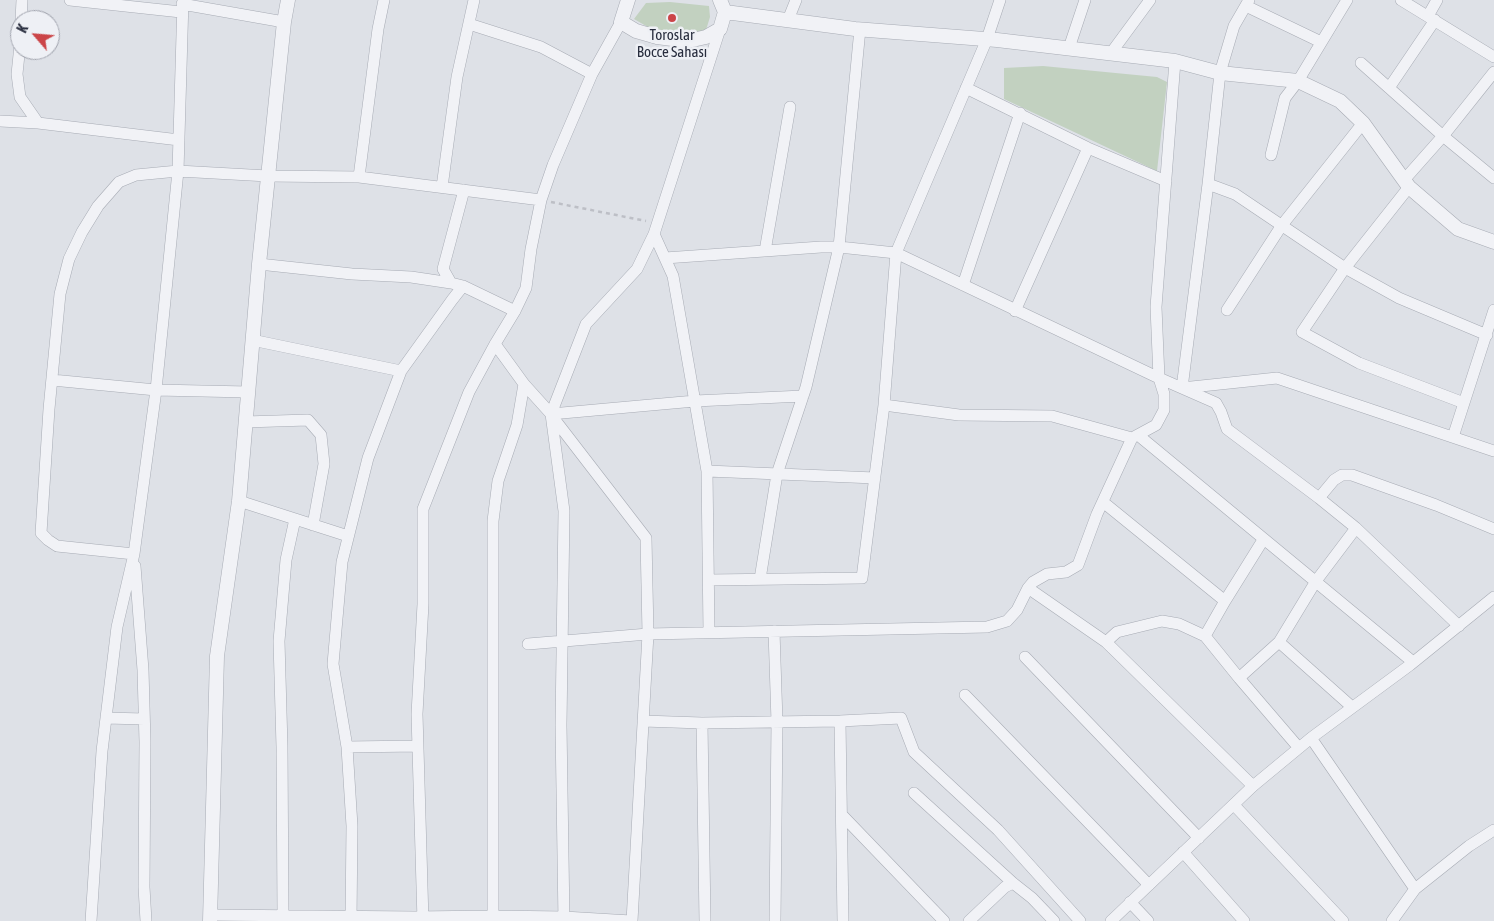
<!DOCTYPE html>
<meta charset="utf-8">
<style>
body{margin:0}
#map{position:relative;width:1494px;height:921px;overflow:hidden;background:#dee1e7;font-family:"Asap Condensed",sans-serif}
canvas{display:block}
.north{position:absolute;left:10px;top:10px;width:50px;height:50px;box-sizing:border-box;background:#eef0f5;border:1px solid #9fa2ac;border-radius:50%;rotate:297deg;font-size:14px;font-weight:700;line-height:20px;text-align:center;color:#282d3e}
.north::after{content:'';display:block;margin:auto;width:18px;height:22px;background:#cb4548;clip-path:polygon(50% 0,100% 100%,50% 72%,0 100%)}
</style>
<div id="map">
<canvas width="1494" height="921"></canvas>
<div class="north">K</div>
</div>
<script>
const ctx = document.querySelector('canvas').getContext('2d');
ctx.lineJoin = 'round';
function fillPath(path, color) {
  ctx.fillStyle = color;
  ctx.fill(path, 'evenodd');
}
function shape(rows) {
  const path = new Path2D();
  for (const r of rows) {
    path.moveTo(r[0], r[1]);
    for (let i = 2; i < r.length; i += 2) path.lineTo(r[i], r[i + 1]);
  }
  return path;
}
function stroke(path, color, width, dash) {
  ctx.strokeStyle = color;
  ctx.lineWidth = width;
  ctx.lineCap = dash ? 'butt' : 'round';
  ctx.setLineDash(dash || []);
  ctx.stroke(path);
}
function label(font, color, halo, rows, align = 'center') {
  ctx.font = font + ' "Asap Condensed",sans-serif';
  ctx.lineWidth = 5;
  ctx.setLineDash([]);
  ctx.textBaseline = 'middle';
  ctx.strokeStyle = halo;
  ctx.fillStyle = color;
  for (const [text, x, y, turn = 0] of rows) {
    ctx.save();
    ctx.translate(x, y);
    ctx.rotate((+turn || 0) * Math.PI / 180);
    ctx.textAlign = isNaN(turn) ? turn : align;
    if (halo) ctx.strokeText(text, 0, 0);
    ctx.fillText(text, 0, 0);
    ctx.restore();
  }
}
fillPath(shape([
 [670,2,709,6,710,17,706,30,694,34,678,35,660,34,634,19,646,3],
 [1043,66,1157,77,1167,82,1157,171,1004,99,1004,68]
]), '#c2d1c0');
const minor = shape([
 [70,0,181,12],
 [1249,0,1234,26,1220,73,1208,184,1182,388,1277,378,1494,451],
 [1401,0,1494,57],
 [182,4,284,22],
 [1246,6,1321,42],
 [1428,16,1437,0],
 [21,20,22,0],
 [788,20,796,0],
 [469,24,541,47,592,74],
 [720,29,654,234,637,269,586,324,551,414,695,401,803,396],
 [20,45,17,74,20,97,38,123],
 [1069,48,1085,0],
 [1111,53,1150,0],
 [1361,63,1443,136,1494,178],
 [966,88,1088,148,1166,181],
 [1389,88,1435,20],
 [0,121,38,123,179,140],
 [1271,155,1285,98,1298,81,1347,0],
 [359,177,378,29,384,0],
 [1404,180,1443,136,1494,72],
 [1208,184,1235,194,1345,268,1399,298,1487,335],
 [442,187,457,77,474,0],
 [1409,187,1345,268,1302,332,1359,363,1464,403],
 [654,234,673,276,707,471,709,632],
 [765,251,790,107],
 [665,258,821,247,839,247,896,253,1159,378,1216,403,1221,412,1227,429,1319,498,1356,528,1459,626],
 [259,264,352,274,411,277,451,283,463,286,515,311],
 [451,283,443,269,464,190],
 [963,285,1020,113],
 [1227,310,1282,225,1363,123],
 [1015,311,1088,148],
 [252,340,401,371],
 [52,380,156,390,248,392],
 [524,384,551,414,564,511,561,725,564,921],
 [884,405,959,415,1052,416,1132,438],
 [552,416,646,538,648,634,632,921],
 [245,422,308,420,321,435,324,464,313,525],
 [1138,435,1413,662],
 [1453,437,1494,310],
 [707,471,875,478],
 [1319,498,1334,480,1342,475,1352,475,1436,505,1494,529],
 [239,501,348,536],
 [1103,502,1225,601],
 [134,554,57,546,48,540,41,533,49,409,60,294,69,259,82,232,98,206,119,182,136,175,178,171,268,176,359,177,541,200],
 [135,566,143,670,145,742,144,887,146,921],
 [760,579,777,474,806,387,839,247,860,29],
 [709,580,862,578,884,405,896,253,987,39,1000,0],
 [1028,588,1106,642,1253,786],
 [774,631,777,722,775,921],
 [1205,636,1225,601,1263,540],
 [1106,642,1117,632,1162,621,1179,624,1205,636,1239,678,1299,748],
 [1279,642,1352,707],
 [528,644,648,634,987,627,1007,621,1017,610,1028,588,1033,582,1047,574,1066,572,1078,565,1097,514,1132,438,1156,425,1164,410,1164,394,1159,378,1156,307,1175,61],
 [1025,657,1199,838],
 [1239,678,1279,642,1316,581,1356,528],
 [965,695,1149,885],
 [106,718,144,719],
 [643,721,702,723,840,721,901,718,914,752,998,830,1080,921],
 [840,721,843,921],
 [702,723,705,921],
 [1311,738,1415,889],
 [347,747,418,746],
 [914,793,1013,883,1032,898,1054,921],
 [1234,805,1343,921],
 [842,815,944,921],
 [1183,852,1244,921],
 [1130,902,1148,921],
 [210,915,415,917,493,916,564,917,631,921],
 [283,915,282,747,279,641,286,560,295,519],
 [91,921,102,751,117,627,134,554,156,390,178,171,183,0],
 [351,921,352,826,347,747,333,664,342,562,368,458,401,371,452,300,463,286],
 [423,921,417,714,423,604,423,509,469,392,495,344,515,311,526,288,531,249,541,200,553,165,592,74,621,22],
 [493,921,493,521,498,481,517,425,524,384,495,344],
 [969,921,1005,887,1013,883],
 [1111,921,1253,786,1311,738,1410,665,1494,597],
 [1392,921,1415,889,1469,846,1494,830]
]);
const tertiary = shape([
 [628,0,621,22,636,31,657,37,688,41,706,37,720,29,725,12,720,0],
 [725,12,855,29,997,40,1175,61,1220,73,1298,81,1340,101,1363,123,1409,187,1458,229,1494,242],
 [210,921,217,656,239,501,259,264,284,22,288,0]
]);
stroke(minor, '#a7abb4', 12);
stroke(tertiary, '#a7abb4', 15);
stroke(shape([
 [551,202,646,221]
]), '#bdbfc6', 2.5, [4, 4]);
stroke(minor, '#f1f2f6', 11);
stroke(tertiary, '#f1f2f6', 14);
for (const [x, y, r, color] of [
 [672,18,5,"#cb4548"]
]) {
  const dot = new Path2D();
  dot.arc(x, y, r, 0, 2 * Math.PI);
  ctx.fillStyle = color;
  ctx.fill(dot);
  stroke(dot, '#eef0f5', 2);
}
label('15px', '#282d3e', '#eef0f5', [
 ["Toroslar",672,35],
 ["Bocce Sahası",672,52]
]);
</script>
